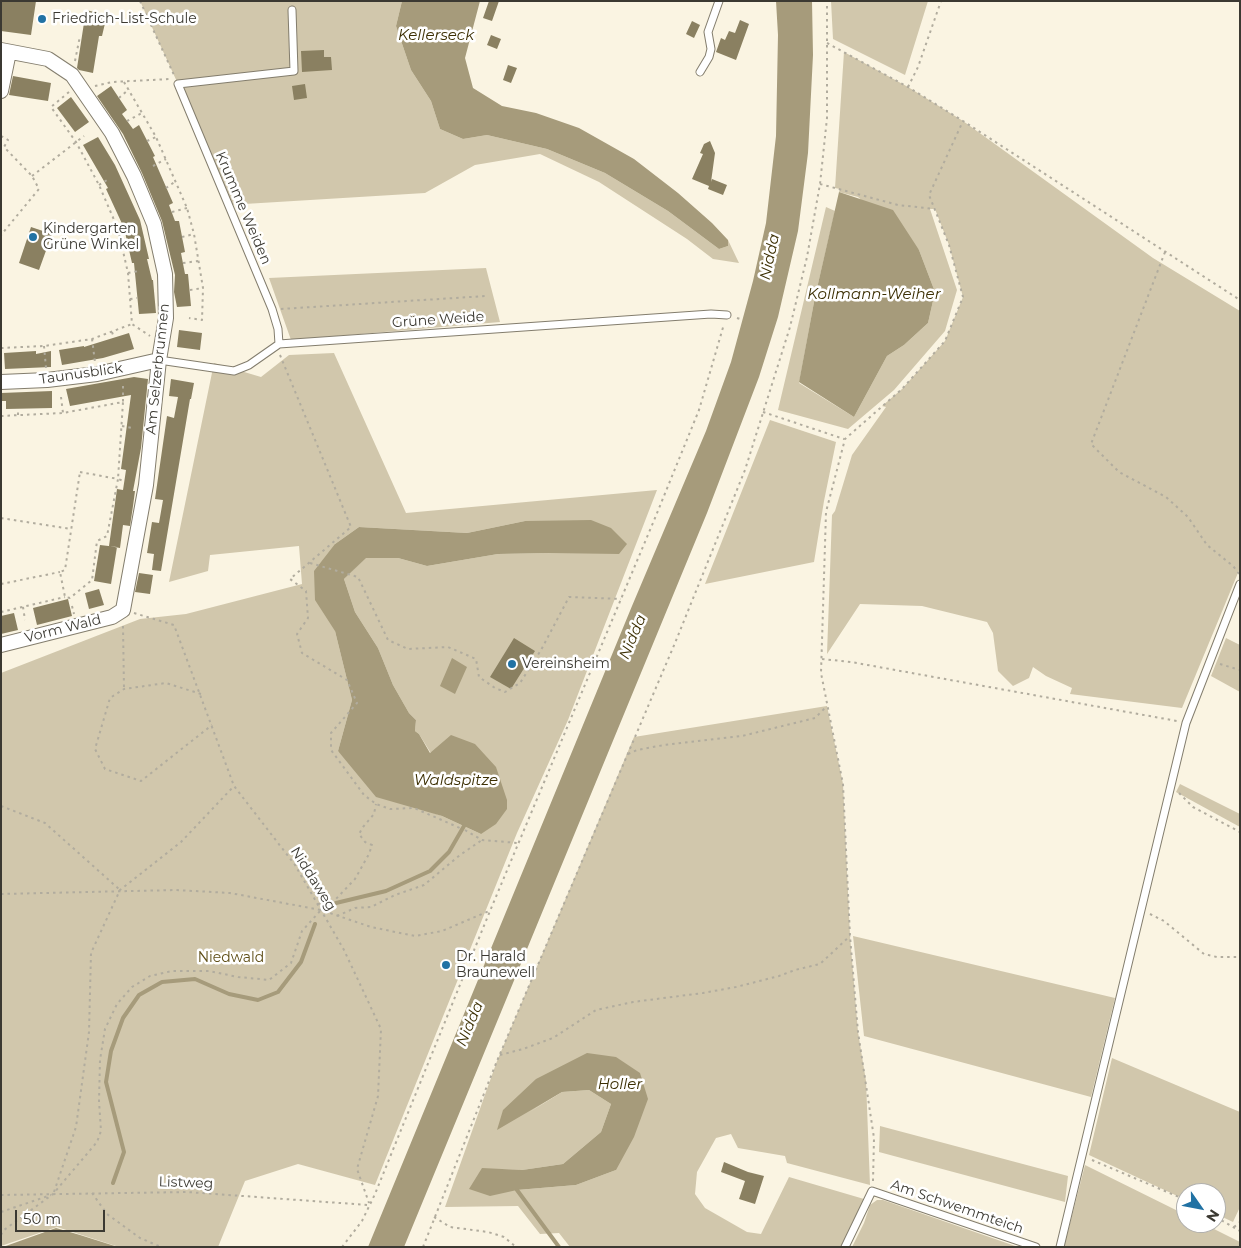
<!DOCTYPE html>
<meta charset="utf-8">
<style>
body{margin:0}
#map{position:relative;width:1241px;height:1248px;overflow:hidden;background:#faf4e2;font-family:Montserrat,sans-serif}
canvas{display:block}
.frame{position:absolute;inset:0;border:2px solid #3b3932;pointer-events:none}
.north{position:absolute;left:1176px;top:1183px;width:50px;height:50px;box-sizing:border-box;background:#fff;border:1px solid #b1b0ad;border-radius:50%;rotate:123deg;font-size:14px;font-weight:700;line-height:20px;text-align:center;color:#3b3932}
.north::after{content:'';display:block;margin:auto;width:18px;height:22px;background:#2172a4;clip-path:polygon(50% 0,100% 100%,50% 72%,0 100%)}
.scale{position:absolute;left:15px;top:1210px;width:90px;height:22px;box-sizing:border-box;border:2px solid #3b3932;border-top:0;padding-left:6px;font-size:15px;line-height:18px;white-space:nowrap;color:#3b3932;-webkit-text-stroke:4px #fff;paint-order:stroke}
</style>
<div id="map">
<canvas width="1241" height="1248"></canvas>
<div class="frame"></div>
<div class="north">N</div>
<div class="scale">50 m</div>
</div>
<script>
const ctx = document.querySelector('canvas').getContext('2d');
ctx.lineJoin = 'round';
function fillPath(path, color) {
  ctx.fillStyle = color;
  ctx.fill(path, 'evenodd');
}
function shape(rows) {
  const path = new Path2D();
  for (const r of rows) {
    path.moveTo(r[0], r[1]);
    for (let i = 2; i < r.length; i += 2) path.lineTo(r[i], r[i + 1]);
  }
  return path;
}
function stroke(path, color, width, dash) {
  ctx.strokeStyle = color;
  ctx.lineWidth = width;
  ctx.lineCap = dash ? 'butt' : 'round';
  ctx.setLineDash(dash || []);
  ctx.stroke(path);
}
function label(font, color, halo, rows, align = 'center') {
  ctx.font = font + ' Montserrat,sans-serif';
  ctx.lineWidth = 5;
  ctx.setLineDash([]);
  ctx.textBaseline = 'middle';
  ctx.strokeStyle = halo;
  ctx.fillStyle = color;
  for (const [text, x, y, turn = 0] of rows) {
    ctx.save();
    ctx.translate(x, y);
    ctx.rotate((+turn || 0) * Math.PI / 180);
    ctx.textAlign = isNaN(turn) ? turn : align;
    if (halo) ctx.strokeText(text, 0, 0);
    ctx.fillText(text, 0, 0);
    ctx.restore();
  }
}
fillPath(shape([
 [140,1,402,1,396,26,411,70,431,101,440,129,463,139,487,135,547,149,605,173,668,211,719,249,728,246,728,240,739,263,713,259,687,239,599,182,540,154,475,165,425,193,228,205,178,84],
 [831,1,928,1,905,75,833,39],
 [844,52,908,87,963,121,1153,258,1240,311,1240,568,1182,708,1070,694,1072,688,1046,676,1033,667,1029,678,1013,686,998,671,993,633,987,622,922,606,860,604,827,654,832,515,835,511,852,455,886,407,882,406,902,389,945,341,963,297,949,245,935,209,930,209,957,290,945,331,894,390,848,429,778,410,826,207,835,211,815,297,799,383,854,417,887,356,904,345,928,323,935,292,919,250,858,197,839,192,840,189,835,188],
 [486,268,500,322,291,340,269,278],
 [334,353,406,513,657,490,568,720,517,833,375,1185,298,1164,245,1181,218,1247,119,1247,57,1227,1,1246,1,673,140,619,186,614,302,584,299,546,210,555,208,571,169,582,214,363,261,377,289,355],
 [525,521,550,553,498,554,427,566,398,558,365,558,344,579,355,612,378,648,393,685,409,713,416,720,415,731,419,734,481,834,442,816,417,807,338,751,352,700,335,631,335,544,359,527,467,533],
 [770,420,836,442,824,501,814,562,705,584],
 [1226,638,1240,645,1240,692,1211,676],
 [827,706,843,784,850,936,858,1032,866,1081,870,1185,787,1163,785,1156,738,1148,731,1134,716,1138,697,1172,695,1194,705,1208,747,1232,761,1234,789,1177,864,1199,841,1247,570,1247,559,1233,540,1234,518,1206,445,1207,497,1061,634,737],
 [616,1057,616,1170,576,1185,517,1190,482,1169,522,1170,563,1164,601,1132,611,1104,589,1090,562,1092,528,1113],
 [1180,784,1240,814,1240,827,1176,792],
 [853,936,1115,998,1091,1097,864,1036],
 [1112,1058,1240,1112,1240,1207,1233,1222,1216,1214,1216,1193,1186,1193,1186,1200,1089,1155],
 [880,1126,1068,1176,1065,1202,879,1152],
 [1085,1165,1186,1215,1186,1223,1202,1223,1240,1242,1240,1247,1064,1247],
 [877,1200,883,1200,1018,1247,852,1247,864,1223,870,1205]
]), '#d1c7ac');
fillPath(shape([
 [402,1,480,1,465,58,473,88,502,106,536,113,579,128,634,159,678,193,712,223,728,240,728,246,719,249,668,211,605,173,547,149,487,135,463,139,440,129,431,101,411,70,396,26],
 [776,1,812,1,813,55,808,153,798,231,778,317,759,377,707,513,404,1247,368,1247,632,606,706,431,731,362,753,281,766,223,776,136,778,35],
 [839,192,893,210,919,250,935,292,928,323,904,345,887,356,854,417,799,382,815,297],
 [591,520,611,528,627,544,619,554,550,553,498,554,427,566,398,558,366,558,344,579,355,612,378,648,393,685,409,713,416,720,415,731,419,734,430,753,451,735,475,744,496,767,507,800,507,809,496,824,481,834,442,816,376,797,338,751,352,700,335,631,315,600,314,571,335,544,359,527,467,533,525,521],
 [452,658,467,667,455,694,440,686],
 [587,1053,616,1057,640,1073,648,1099,634,1137,616,1170,576,1185,517,1190,490,1196,469,1189,482,1168,522,1170,563,1164,601,1132,611,1104,589,1090,562,1092,497,1130,503,1110,536,1079],
 [56,1228,80,1235,118,1247,3,1247]
]), '#a69b7b');
stroke(shape([
 [336,903,386,891,430,871,449,852,464,826],
 [113,1183,124,1152,106,1082,111,1051,123,1018,139,995,162,982,195,979,229,994,258,1000,278,992,301,962,315,924],
 [517,1190,559,1247]
]), '#a69b7b', 4);
fillPath(shape([
 [1,1,36,1,31,35,1,31],
 [489,1,499,1,492,21,483,18],
 [86,10,107,15,102,36,99,36,93,73,79,70,77,68],
 [740,20,749,24,736,60,716,52,721,38,725,40,729,31,735,33],
 [692,21,700,25,694,38,686,34],
 [491,35,501,39,497,49,487,45],
 [324,50,324,57,331,57,332,70,302,72,301,51],
 [508,65,517,68,511,83,503,80],
 [13,76,51,83,48,101,9,95],
 [305,84,307,98,294,100,292,86],
 [111,86,127,110,122,114,133,129,139,125,155,156,153,157,173,203,169,205,175,221,179,221,185,252,181,253,185,274,188,274,191,306,177,307,174,292,175,275,162,221,142,173,123,134,97,96],
 [71,97,89,122,75,132,57,108],
 [98,137,115,165,140,220,149,259,147,259,152,280,153,280,156,313,139,314,134,263,132,263,124,228,106,189,108,188,83,145],
 [710,141,715,153,711,182,712,179,727,185,723,195,708,189,709,186,692,179,703,154,700,153,704,144],
 [31,227,52,234,39,270,19,263],
 [179,330,202,333,200,350,177,347],
 [129,333,134,349,103,358,62,365,59,350,84,346,84,347],
 [36,351,36,354,51,351,51,367,5,369,4,353],
 [134,377,148,379,141,448,133,491,135,491,133,506,130,526,123,525,120,548,109,546,117,489,123,490,126,470,121,469,131,395,70,406,66,389],
 [171,379,194,383,191,399,190,399,161,571,152,570,154,554,147,553,152,522,159,523,163,500,155,499,167,416,174,418,178,397,169,396],
 [52,391,52,408,6,409,6,401,1,401,1,393],
 [100,545,117,547,111,584,94,581],
 [139,573,153,575,150,594,135,592],
 [99,589,104,605,89,609,85,593],
 [68,599,72,616,37,625,33,608],
 [14,613,18,630,1,634,1,616],
 [514,638,535,651,511,689,490,677],
 [724,1162,748,1172,764,1176,755,1204,739,1199,745,1181,721,1172]
]), '#8a8061');
const service = shape([
 [700,72,709,57,711,49,708,32,719,1],
 [279,344,278,329,272,309,178,84,294,71,292,10],
 [159,360,234,371,249,365,279,344,711,314,727,315],
 [845,1247,872,1191,1036,1247],
 [1060,1247,1186,723,1240,584]
]);
const minor = shape([
 [1,50,48,59,72,75,112,133,134,176,154,224,165,274,166,318,159,360,146,485,123,610,112,617,1,645],
 [1,91,9,52],
 [1,382,47,380,97,374,159,360]
]);
stroke(service, '#837d6d', 9);
stroke(minor, '#837d6d', 16);
stroke(shape([
 [140,1,174,75],
 [827,43,908,87,963,121,1240,300],
 [75,61,80,36],
 [124,82,156,137,187,208,194,234,203,288,202,320,189,318],
 [95,86,112,82,170,79],
 [908,87,918,67,941,1],
 [69,92,51,107,76,142,99,185,118,229,128,273,132,324,150,336],
 [119,98,129,89],
 [127,121,142,113],
 [1,136,8,140,4,147,32,176,39,189,1,235],
 [147,141,156,137],
 [153,166,166,159],
 [32,176,84,136],
 [820,184,898,205,935,209],
 [99,185,107,180],
 [166,188,176,181],
 [172,212,187,208],
 [118,229,127,225],
 [182,237,194,234],
 [1165,252,1091,444,1119,472,1166,497,1188,517,1207,545,1233,566,1240,575],
 [183,263,198,261],
 [128,273,139,271],
 [190,290,203,288],
 [130,299,137,298],
 [281,309,486,296],
 [737,318,743,320],
 [112,332,114,338],
 [92,339,95,362],
 [44,346,46,368],
 [1,348,44,346,92,339,132,324],
 [280,355,351,527,290,579,306,591,308,618,297,634,302,653,347,680,357,703,331,733,331,750,364,795,376,804,390,809,414,808,460,828],
 [123,386,123,402],
 [61,397,63,413],
 [763,412,844,439],
 [18,415,18,409],
 [1,416,63,413,123,402,118,479,124,481],
 [122,426,132,428],
 [80,472,118,479,107,536,97,541,92,580,70,598,65,597,60,572,65,570,80,472],
 [1,518,71,529],
 [310,563,358,577,388,640,408,649,448,647,476,659,479,677,495,688,505,692,520,683,541,650,569,597,621,599],
 [1,584,60,572],
 [72,606,74,614],
 [23,607,25,620],
 [1,612,65,597],
 [134,613,174,625,234,786,295,865,344,950,381,1029,378,1096,357,1169,369,1203],
 [123,626,124,689],
 [822,659,851,662,1177,721],
 [1220,664,1240,670],
 [201,694,166,683,124,689,110,698,95,749,105,769,141,781,212,725],
 [628,754,637,750,664,745,742,736,815,718,827,706],
 [1179,793,1193,807,1240,832],
 [1,806,45,823,120,890],
 [465,830,482,840,518,843],
 [1,894,176,890,230,893,321,910,371,927,415,936,442,931,489,911],
 [318,904,334,901,355,879,369,854,372,845,365,842,359,834,363,827,374,814,376,804],
 [1150,914,1164,921,1204,954,1217,957,1240,957],
 [337,916,355,908,371,907,395,895,424,885,460,855,482,840],
 [500,1055,523,1049,553,1038,596,1010,633,1002,703,993,736,987,779,976,795,970,820,964,850,936],
 [1092,1160,1186,1200],
 [873,1181,874,1138,858,1032,850,936,843,784,821,673,826,512,845,439,902,389,945,341,963,297,949,245,929,195,963,121],
 [54,1192,76,1127,89,1032,91,953,120,890,181,842,234,786],
 [92,1193,107,1214,140,1238,161,1247],
 [1,1195,187,1192,368,1205],
 [1,1212,51,1195],
 [434,1217,450,1227,488,1232,504,1237,516,1247],
 [1216,1217,1240,1231],
 [1234,1227,1240,1222],
 [1,1235,4,1230,53,1194,97,1142,101,1131,99,1101,100,1060,105,1029,117,1004,132,987,150,976,172,971,209,971,238,977,269,980,291,963,302,931,321,910],
 [342,1247,362,1221,375,1194,490,911,655,518,699,410,724,324],
 [423,1247,497,1061,675,643,745,470,790,327,807,257,820,184,827,118,827,1]
]), '#b1ac9e', 2, [2.5, 4]);
stroke(service, '#fff', 7);
stroke(minor, '#fff', 14);
for (const [x, y, r, color] of [
 [42,19,5,"#2172a4"],
 [33,237,5,"#2172a4"],
 [512,664,5,"#2172a4"],
 [446,965,5,"#2172a4"]
]) {
  const dot = new Path2D();
  dot.arc(x, y, r, 0, 2 * Math.PI);
  ctx.fillStyle = color;
  ctx.fill(dot);
  stroke(dot, '#fff', 2);
}
label('14px', '#3b3932', '#fff', [
 ["Friedrich-List-Schule",52,19],
 ["Kindergarten",43,229],
 ["Grüne Winkel",43,245],
 ["Vereinsheim",522,664],
 ["Dr. Harald",456,957],
 ["Braunewell",456,973]
], 'left');
label('14px', '#3b3932', '#fff', [
 ["Krumme Weiden",243,208,67],
 ["Grüne Weide",438,320,-4],
 ["Am Selzerbrunnen",158,369,-84],
 ["Taunusblick",81,374,-8],
 ["Vorm Wald",63,629,-14],
 ["Niddaweg",313,879,58],
 ["Listweg",186,1183,2],
 ["Am Schwemmteich",957,1207,19]
]);
label('14px', '#5e4d15', '#fff', [
 ["Niedwald",231,958]
]);
label('italic 15px', '#3c2f03', '#fff', [
 ["Kellerseck",436,36],
 ["Nidda",770,257,-78],
 ["Kollmann-Weiher",874,295],
 ["Nidda",633,637,-67],
 ["Waldspitze",456,781],
 ["Nidda",470,1024,-67],
 ["Holler",620,1085]
]);
</script>
